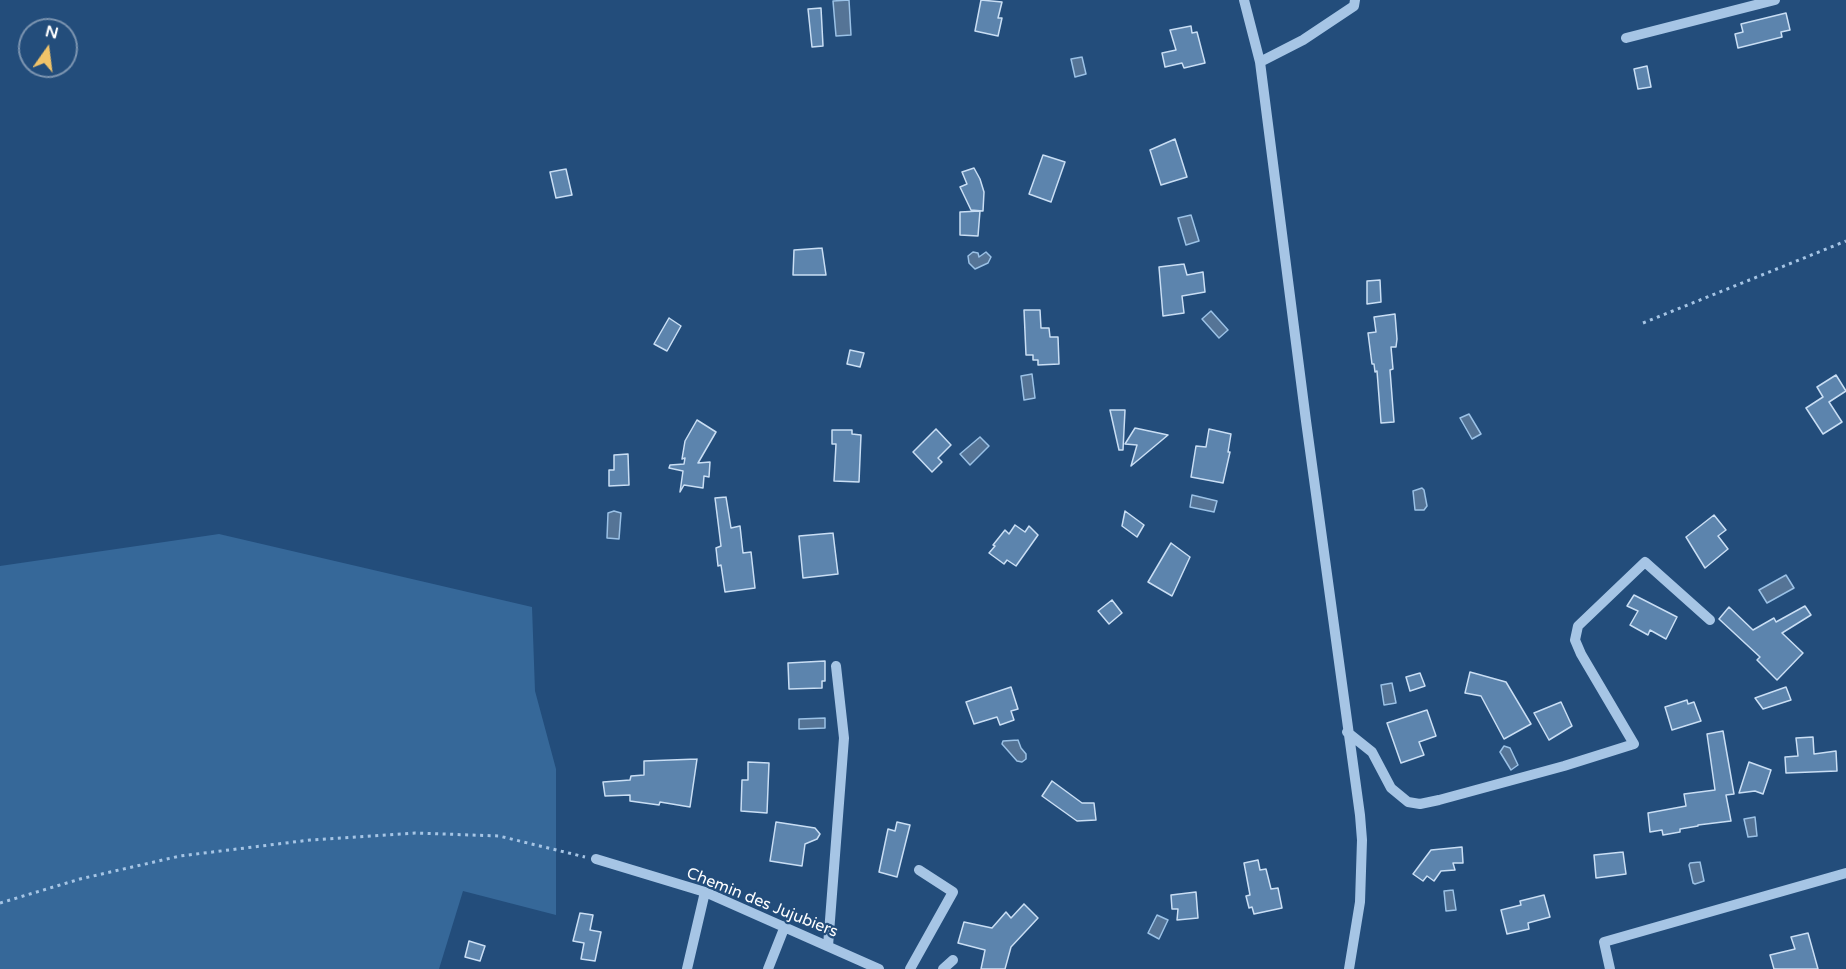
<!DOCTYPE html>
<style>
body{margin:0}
#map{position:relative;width:1846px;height:969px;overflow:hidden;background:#234d7b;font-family:"Varela Round",sans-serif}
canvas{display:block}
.north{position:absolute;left:18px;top:18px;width:60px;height:60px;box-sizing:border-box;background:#234d7b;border:2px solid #7b94b0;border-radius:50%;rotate:14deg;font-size:16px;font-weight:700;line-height:24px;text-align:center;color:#fff}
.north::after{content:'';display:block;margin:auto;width:21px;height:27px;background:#f0c369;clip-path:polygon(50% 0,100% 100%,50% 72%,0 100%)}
</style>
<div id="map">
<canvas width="1846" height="969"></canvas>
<div class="north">N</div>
</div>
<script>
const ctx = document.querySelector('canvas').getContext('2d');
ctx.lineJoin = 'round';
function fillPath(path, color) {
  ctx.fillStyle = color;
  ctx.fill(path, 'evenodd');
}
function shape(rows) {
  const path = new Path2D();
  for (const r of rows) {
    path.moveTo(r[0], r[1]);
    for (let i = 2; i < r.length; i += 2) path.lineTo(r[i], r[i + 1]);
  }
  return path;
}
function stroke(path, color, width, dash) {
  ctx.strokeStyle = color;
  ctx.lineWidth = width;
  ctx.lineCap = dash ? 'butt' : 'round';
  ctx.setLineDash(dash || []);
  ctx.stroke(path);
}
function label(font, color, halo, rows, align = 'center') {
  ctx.font = font + ' "Varela Round",sans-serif';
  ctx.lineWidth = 4.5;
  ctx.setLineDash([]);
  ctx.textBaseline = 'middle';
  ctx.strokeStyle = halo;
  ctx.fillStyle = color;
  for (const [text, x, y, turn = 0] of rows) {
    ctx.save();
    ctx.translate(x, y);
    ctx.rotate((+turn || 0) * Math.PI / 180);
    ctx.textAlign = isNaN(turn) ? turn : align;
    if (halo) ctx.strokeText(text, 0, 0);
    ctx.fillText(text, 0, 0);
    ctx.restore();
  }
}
fillPath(shape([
 [219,534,532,607,535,691,556,769,556,915,463,891,439,969,0,969,0,566]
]), '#366899');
const water = shape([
 [849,0,851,35,836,36,833,1,849,0],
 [1082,57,1086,74,1075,77,1071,59,1082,57],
 [1191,215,1199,241,1186,245,1178,218,1191,215],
 [973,252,978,253,979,257,986,252,991,257,988,263,975,269,969,263,968,256,973,252],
 [1211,311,1228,330,1219,338,1202,319,1211,311],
 [1032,374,1035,398,1024,400,1021,376,1032,374],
 [1469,414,1481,434,1472,439,1460,418,1469,414],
 [980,437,989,446,970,465,960,454,980,437],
 [1422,488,1424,490,1427,506,1424,510,1415,510,1413,491,1422,488],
 [1192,495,1217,501,1214,512,1190,507,1192,495],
 [614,511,621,513,619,539,607,538,608,513,614,511],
 [1786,575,1794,588,1767,603,1759,590,1786,575],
 [1392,683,1396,703,1384,705,1381,685,1392,683],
 [825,718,825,728,799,729,799,719,825,718],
 [1018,740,1021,748,1026,754,1026,759,1022,762,1017,761,1002,744,1003,741,1018,740],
 [1504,746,1510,748,1518,765,1511,770,1500,752,1504,746],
 [1755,817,1757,836,1748,837,1744,819,1755,817],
 [1700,862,1704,881,1695,884,1693,883,1689,865,1690,863,1700,862],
 [1453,890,1456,910,1446,911,1444,891,1453,890],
 [1157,915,1168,920,1159,939,1148,933,1157,915]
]);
fillPath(water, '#557496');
stroke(water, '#9ac1e6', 1.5);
const building = shape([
 [981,0,1002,2,998,18,1002,18,998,36,975,31,981,0],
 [821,8,823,46,812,47,808,9,821,8],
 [1786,13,1790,30,1781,32,1782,37,1738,48,1735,34,1743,32,1741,24,1786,13],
 [1191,26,1192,33,1197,32,1205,63,1184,68,1182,63,1165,67,1162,53,1176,50,1170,30,1191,26],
 [1647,66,1651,87,1638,89,1634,69,1647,66],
 [1175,139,1187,177,1161,185,1150,150,1175,139],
 [1043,155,1065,162,1051,202,1029,194,1043,155],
 [974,168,980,179,984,192,983,211,971,210,960,187,967,184,962,172,974,168],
 [566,169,572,195,556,198,550,172,566,169],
 [980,211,978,236,960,235,960,212,980,211],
 [822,248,826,275,793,275,794,250,822,248],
 [1184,264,1187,275,1203,272,1205,292,1182,296,1184,313,1163,316,1159,267,1184,264],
 [1380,280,1381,302,1367,304,1367,281,1380,280],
 [1024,310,1040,310,1041,328,1049,328,1050,337,1058,337,1059,364,1038,365,1038,360,1033,360,1033,355,1026,355,1024,310],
 [1395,314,1397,339,1396,347,1391,347,1393,369,1390,370,1394,422,1381,423,1377,371,1375,372,1374,364,1372,364,1368,333,1376,332,1374,317,1395,314],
 [669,318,681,326,667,351,654,344,669,318],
 [850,350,864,353,860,367,847,364,850,350],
 [1836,375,1846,391,1829,402,1842,422,1823,434,1806,408,1823,397,1817,387,1836,375],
 [1110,410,1125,410,1123,450,1119,450,1110,410],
 [697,420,716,432,698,463,710,462,709,477,704,476,703,488,684,485,680,492,683,471,669,468,670,465,684,464,685,458,682,459,685,441,697,420],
 [1135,428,1168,435,1131,466,1137,445,1125,444,1135,428],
 [936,429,951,445,938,458,942,462,932,472,913,452,936,429],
 [1209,429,1231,434,1228,452,1230,452,1223,483,1191,477,1196,446,1206,447,1209,429],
 [832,430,852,430,852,434,861,435,859,482,834,481,836,444,832,444,832,430],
 [628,454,629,485,609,486,609,470,614,470,614,455,628,454],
 [726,497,731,528,740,526,743,553,751,552,755,588,725,592,721,565,718,566,716,548,721,546,715,498,726,497],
 [1125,511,1144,525,1137,537,1122,526,1125,511],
 [1714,515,1726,530,1718,536,1728,549,1705,568,1686,537,1714,515],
 [1015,525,1025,532,1029,526,1038,535,1016,566,1007,560,1004,564,989,553,995,546,993,545,1005,530,1009,534,1015,525],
 [833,533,838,574,803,578,799,536,833,533],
 [1171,543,1190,557,1172,596,1148,582,1171,543],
 [1634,595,1677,617,1666,639,1650,630,1648,635,1630,625,1638,611,1627,606,1634,595],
 [1112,600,1122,613,1109,624,1098,611,1112,600],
 [1805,606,1811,615,1782,633,1803,653,1777,680,1757,660,1760,657,1719,619,1729,607,1753,630,1774,618,1776,622,1805,606],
 [825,661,825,681,822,681,822,688,789,689,788,663,825,661],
 [1470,672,1506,682,1531,724,1504,739,1481,696,1465,693,1470,672],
 [1420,673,1425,686,1410,691,1406,677,1420,673],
 [1011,687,1018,709,1011,711,1014,720,1000,725,997,717,974,724,966,702,1011,687],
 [1786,687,1791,700,1763,709,1755,698,1786,687],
 [1687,700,1688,704,1694,702,1701,721,1672,730,1665,707,1687,700],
 [1561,702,1572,726,1549,740,1534,713,1561,702],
 [1427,710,1436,736,1419,742,1424,755,1401,763,1387,723,1427,710],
 [1723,731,1734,794,1726,795,1731,821,1698,825,1698,826,1680,829,1680,832,1663,835,1662,830,1650,832,1648,813,1686,806,1684,794,1715,790,1707,734,1723,731],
 [1813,737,1814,754,1836,751,1837,771,1786,773,1785,757,1798,756,1796,738,1813,737],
 [697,759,690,807,660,802,659,805,630,801,630,795,605,796,603,782,630,780,631,776,644,775,644,761,697,759],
 [748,762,769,763,767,813,741,811,742,780,748,780,748,762],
 [1749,762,1771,770,1763,794,1755,791,1739,793,1749,762],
 [1052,781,1082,803,1094,803,1096,820,1077,821,1042,796,1052,781],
 [776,822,815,828,820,834,817,839,805,844,802,866,770,861,776,822],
 [897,822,910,825,897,877,879,872,888,829,895,831,897,822],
 [1462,847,1463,863,1453,863,1455,870,1441,871,1434,881,1427,876,1423,881,1413,874,1431,850,1462,847],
 [1623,852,1626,874,1596,878,1594,855,1623,852],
 [1258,860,1260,870,1266,869,1271,889,1278,888,1282,908,1254,914,1252,907,1249,908,1246,896,1250,895,1244,863,1258,860],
 [1196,892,1198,918,1177,920,1178,909,1172,909,1171,895,1196,892],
 [1544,895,1550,917,1528,923,1529,929,1507,934,1501,910,1521,905,1520,901,1544,895],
 [1024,904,1038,918,1011,947,1005,969,981,969,985,950,958,943,964,922,992,928,1006,912,1011,918,1024,904],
 [580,913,593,915,590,930,601,932,595,961,581,959,584,943,573,941,580,913],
 [1808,933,1818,969,1774,969,1770,955,1795,949,1791,937,1808,933],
 [469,941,485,946,480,961,465,957,469,941]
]);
fillPath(building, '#5c84ad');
stroke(building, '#c9def4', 1.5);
stroke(shape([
 [1643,323,1846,241],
 [0,903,80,879,180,856,310,840,415,833,499,836,585,857]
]), '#a6c5e5', 3, [3, 4.5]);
stroke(shape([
 [1244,0,1260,62,1306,421,1360,815,1362,840,1360,902,1349,969],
 [1626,38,1775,0],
 [1260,62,1303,40,1354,6,1355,0],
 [1347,732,1372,752,1391,788,1408,802,1420,804,1439,800,1564,766,1634,744,1581,654,1575,640,1578,626,1645,562,1710,620],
 [596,859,705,892,879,969],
 [828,946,844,738,836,666],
 [687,969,705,892],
 [768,969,785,926],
 [910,969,953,892,919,870],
 [943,969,953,960],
 [1610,969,1604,942,1846,873]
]), '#a6c5e5', 10);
label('16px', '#fff', '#234d7b', [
 ["Chemin des Jujubiers",762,903,22]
]);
</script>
